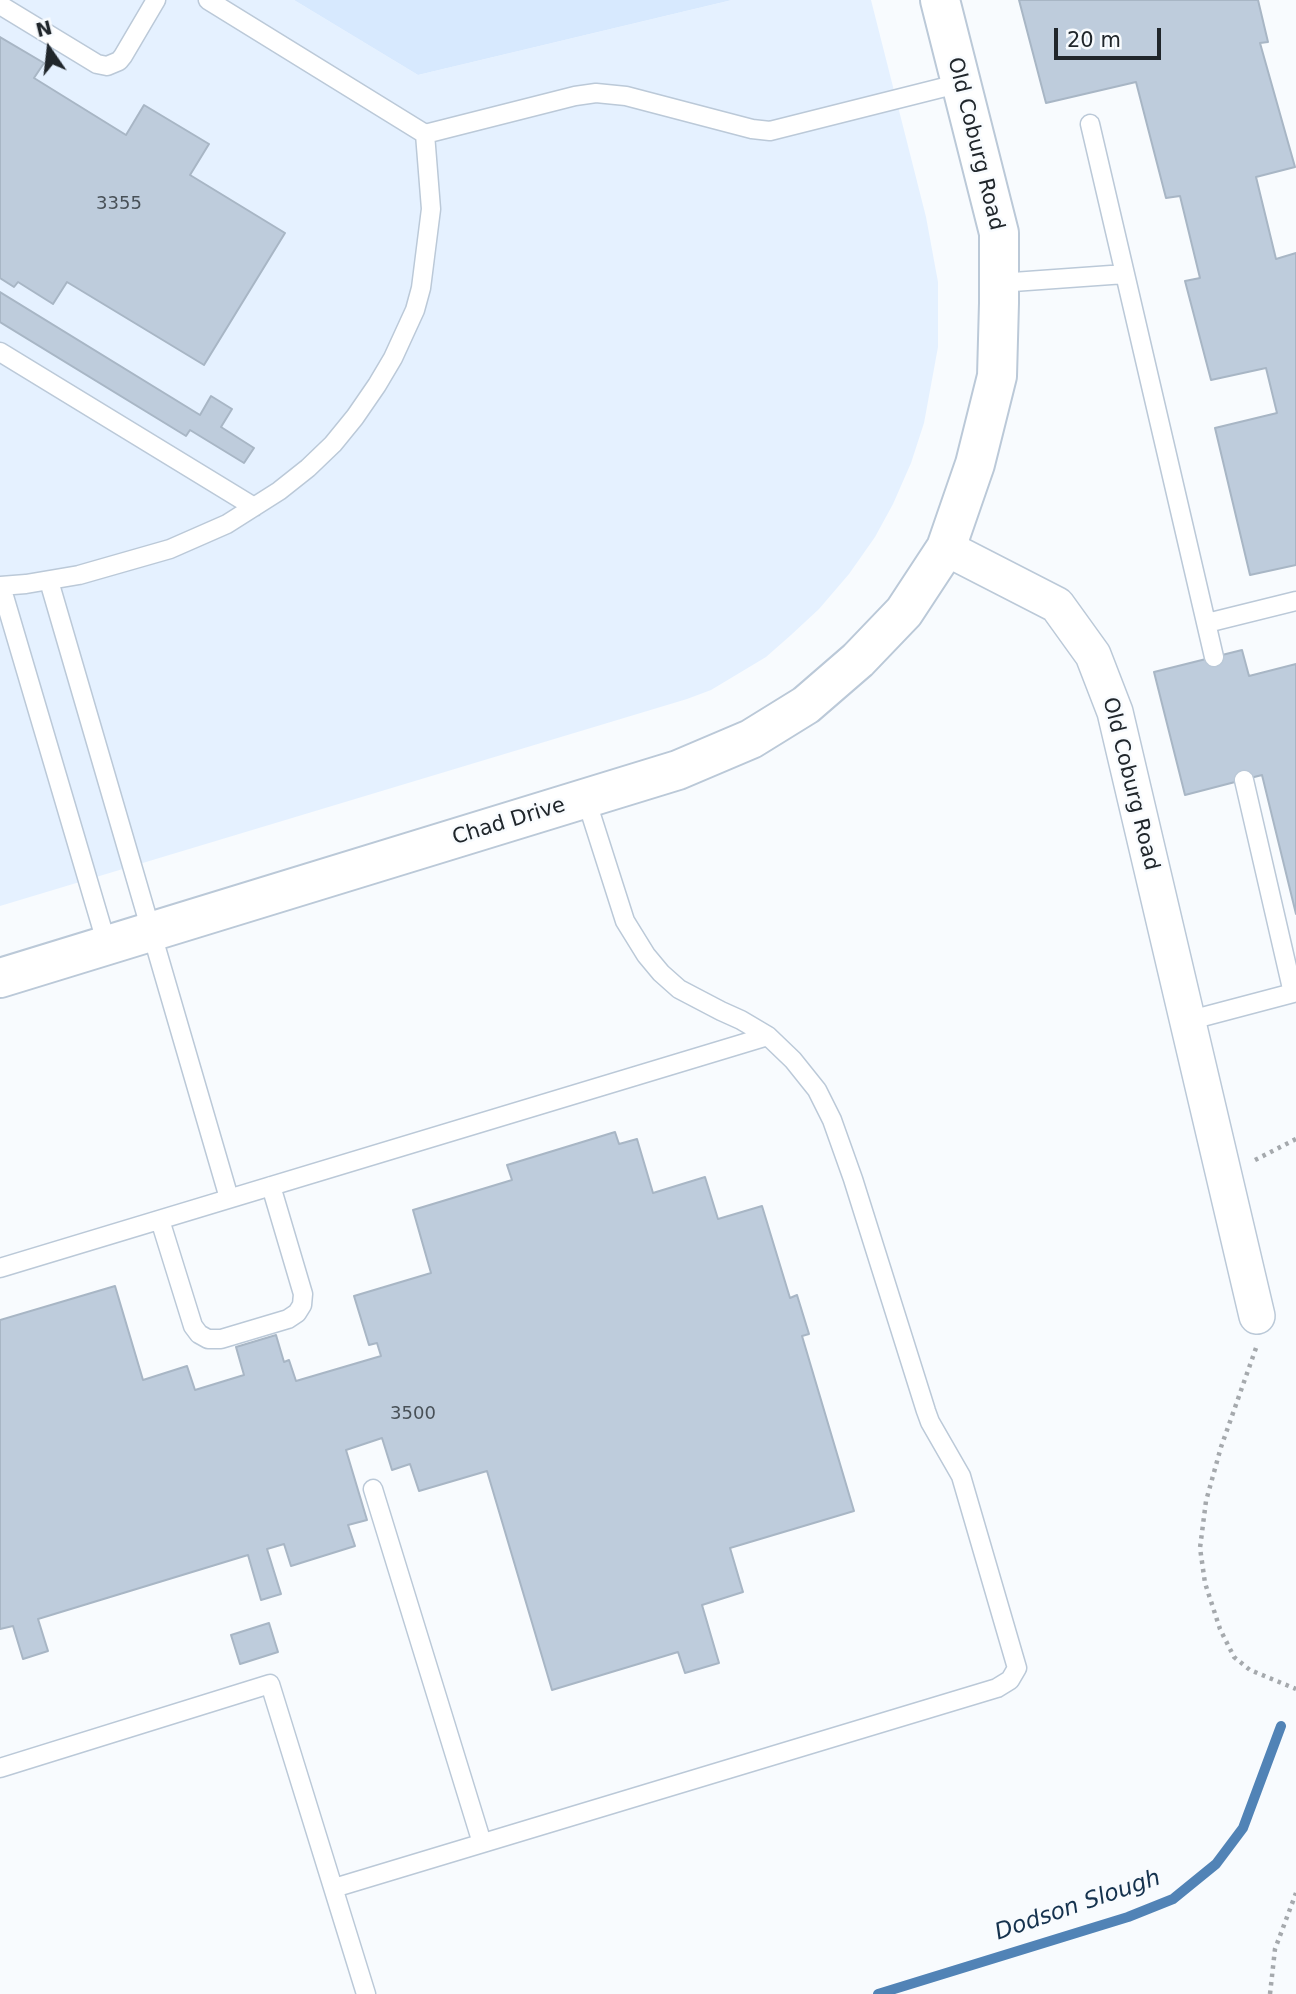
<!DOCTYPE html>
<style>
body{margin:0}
#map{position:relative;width:1296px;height:1994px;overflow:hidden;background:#f8fbfe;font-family:"DejaVu Sans",sans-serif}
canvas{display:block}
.north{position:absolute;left:14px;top:14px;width:70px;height:70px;-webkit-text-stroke:5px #f8fbfe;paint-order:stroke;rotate:346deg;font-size:19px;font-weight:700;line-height:28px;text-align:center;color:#20262b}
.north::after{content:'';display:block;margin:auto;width:24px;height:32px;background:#20262b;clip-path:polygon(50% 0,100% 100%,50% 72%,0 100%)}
.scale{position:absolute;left:1054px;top:28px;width:107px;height:32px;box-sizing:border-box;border:4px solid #20262b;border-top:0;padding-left:9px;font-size:21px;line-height:24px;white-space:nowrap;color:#20262b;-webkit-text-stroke:5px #f8fbfe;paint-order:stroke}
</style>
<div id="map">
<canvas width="1296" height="1994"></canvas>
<div class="north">N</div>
<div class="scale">20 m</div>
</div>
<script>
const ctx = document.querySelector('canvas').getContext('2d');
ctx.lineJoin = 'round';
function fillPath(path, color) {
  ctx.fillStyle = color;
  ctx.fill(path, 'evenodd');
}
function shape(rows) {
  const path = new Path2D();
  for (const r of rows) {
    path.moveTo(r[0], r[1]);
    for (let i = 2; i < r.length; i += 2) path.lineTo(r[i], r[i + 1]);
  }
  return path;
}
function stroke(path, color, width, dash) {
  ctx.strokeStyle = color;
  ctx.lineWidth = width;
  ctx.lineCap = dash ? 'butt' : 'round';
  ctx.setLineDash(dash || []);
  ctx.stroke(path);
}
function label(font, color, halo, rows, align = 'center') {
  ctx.font = font + ' "DejaVu Sans",sans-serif';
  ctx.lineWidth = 5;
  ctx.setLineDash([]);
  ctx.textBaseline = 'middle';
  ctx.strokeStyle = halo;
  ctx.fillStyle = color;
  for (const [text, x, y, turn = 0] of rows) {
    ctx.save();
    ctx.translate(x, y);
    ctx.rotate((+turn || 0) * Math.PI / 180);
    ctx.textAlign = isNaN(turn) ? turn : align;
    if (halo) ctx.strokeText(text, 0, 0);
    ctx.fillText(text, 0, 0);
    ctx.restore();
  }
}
fillPath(shape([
 [0,0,294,0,418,75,732,0,871,0,926,217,938,282,938,347,924,423,911,463,893,504,875,537,849,574,819,609,791,635,766,657,711,690,687,699,0,906]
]), '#e5f1ff');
fillPath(shape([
 [294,0,732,0,418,75]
]), '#d7e9fe');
stroke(shape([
 [878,1994,1128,1917,1173,1899,1216,1864,1243,1828,1281,1726]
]), '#5183b6', 10);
const building = shape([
 [1019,0,1258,0,1268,42,1260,43,1295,167,1256,177,1276,259,1296,253,1296,565,1250,575,1215,428,1277,413,1266,368,1211,380,1185,281,1200,278,1180,196,1166,198,1136,82,1046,103,1019,0],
 [0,37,44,63,34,78,126,135,144,105,209,144,190,175,285,233,204,365,67,282,53,304,18,282,14,287,0,278,0,37],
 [0,292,200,415,211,396,232,409,221,427,254,448,244,463,190,430,186,436,0,322,0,292],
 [1242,650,1249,676,1296,664,1296,914,1262,775,1185,795,1154,672,1242,650],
 [615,1132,619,1144,637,1139,653,1193,705,1177,718,1219,762,1206,790,1298,797,1295,809,1334,802,1336,854,1511,730,1548,743,1592,702,1605,719,1663,685,1673,678,1652,552,1690,487,1471,419,1491,410,1464,392,1470,382,1438,346,1450,367,1520,348,1525,355,1546,291,1566,284,1544,267,1549,281,1594,261,1600,248,1555,38,1619,48,1651,23,1659,13,1626,0,1629,0,1320,115,1286,143,1380,187,1366,195,1390,244,1375,236,1347,276,1335,284,1362,289,1360,296,1381,381,1356,377,1343,369,1345,354,1296,431,1273,413,1210,512,1180,507,1165,615,1132],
 [269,1623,278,1652,240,1664,231,1635,269,1623]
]);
fillPath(building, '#beccdc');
stroke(building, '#a8b6c5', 2);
const lane = shape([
 [0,5,97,64,107,66,119,61,123,56,156,0],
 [1090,124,1125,274],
 [425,134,575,96,596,93,626,96,752,129,770,131,961,83],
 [999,283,1125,274,1214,657],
 [0,352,254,507],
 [49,581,229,1198],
 [0,586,26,584,79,575,170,549,227,524,279,491,308,468,333,444,355,417,377,385,393,358,415,310,421,288,431,209,425,134,208,0],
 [1,586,107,945],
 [1207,623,1296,601],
 [1187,1021,1293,993,1244,780],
 [160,1220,193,1326,199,1334,208,1339,221,1339,288,1319,297,1313,302,1305,303,1294,271,1186],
 [0,1268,768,1036],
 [373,1489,482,1843],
 [0,1768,270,1684,366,1994],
 [334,1888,997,1688,1010,1680,1017,1668,961,1476,930,1422,926,1411,853,1179,832,1120,817,1090,793,1060,768,1036,741,1020,721,1011,679,989,661,973,646,955,625,921,586,799]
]);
const street = shape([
 [946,548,1057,605,1093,655,1115,712,1257,1316]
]);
const secondary = shape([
 [0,978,678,770,751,739,806,705,858,660,904,612,946,548,975,464,997,376,999,303,999,233,940,0]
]);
stroke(lane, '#bbc9d8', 21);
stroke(street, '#bbc9d8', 38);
stroke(secondary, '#bbc9d8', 42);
stroke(shape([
 [1255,1160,1296,1139],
 [1256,1348,1221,1447,1206,1501,1200,1548,1205,1583,1220,1629,1234,1657,1250,1670,1296,1689],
 [1270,1994,1275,1949,1296,1893]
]), '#a5a9ad', 4.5, [3.5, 5]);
stroke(lane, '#fff', 18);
stroke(street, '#fff', 35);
stroke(secondary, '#fff', 38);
label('18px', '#485057', null, [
 ["3355",119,204],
 ["3500",413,1414]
]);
label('21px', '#20262b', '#f8fbfe', [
 ["Old Coburg Road",975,144,76],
 ["Old Coburg Road",1130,784,76],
 ["Chad Drive",509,822,-17]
]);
label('italic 23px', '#15324e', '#f8fbfe', [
 ["Dodson Slough",1078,1906,-19]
]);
</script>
